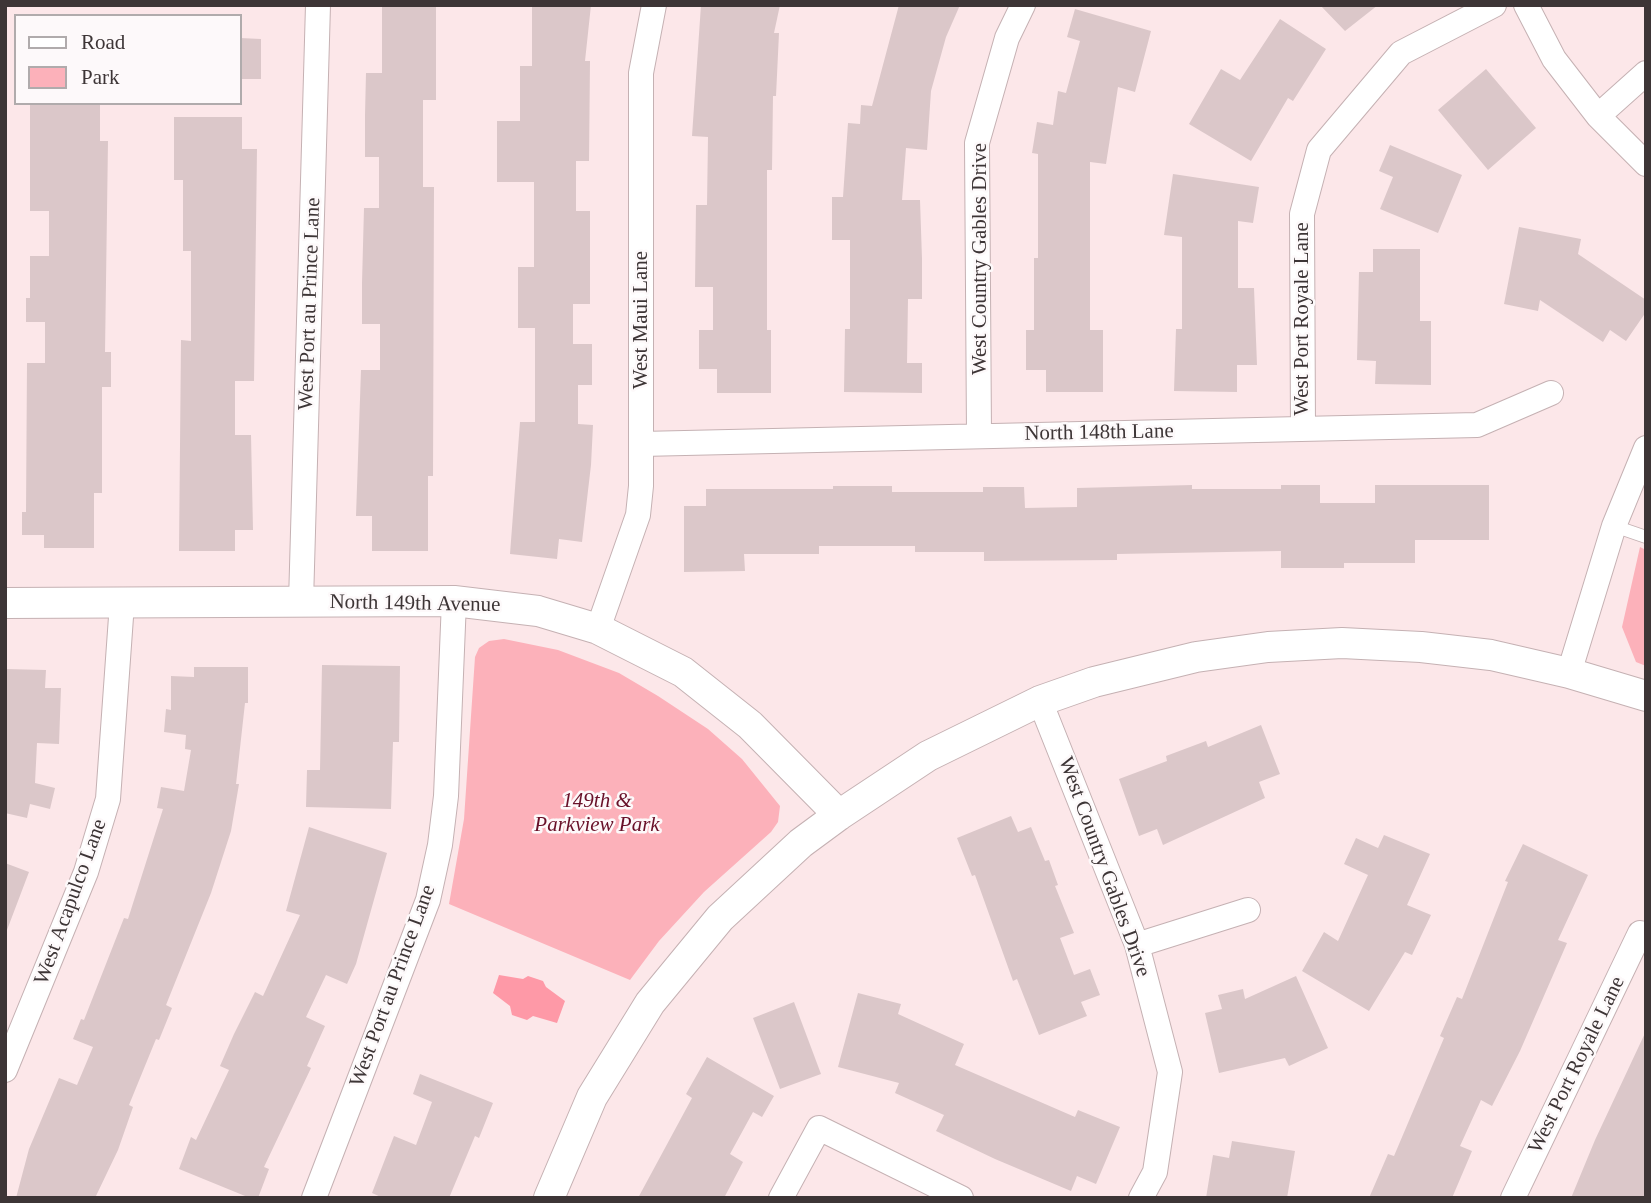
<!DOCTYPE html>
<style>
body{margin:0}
#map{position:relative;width:1651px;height:1203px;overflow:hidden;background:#fce7e9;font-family:Georgia,serif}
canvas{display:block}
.frame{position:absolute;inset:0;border:7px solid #3d3536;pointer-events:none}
.legend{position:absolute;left:14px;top:14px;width:228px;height:91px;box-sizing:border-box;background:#fdf9fa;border:2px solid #b0abac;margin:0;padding:9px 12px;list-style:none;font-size:21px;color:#3d3536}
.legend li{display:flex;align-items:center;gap:14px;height:35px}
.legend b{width:35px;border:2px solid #b0abac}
</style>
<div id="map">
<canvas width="1651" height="1203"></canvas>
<div class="frame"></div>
<ul class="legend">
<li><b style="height:9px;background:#fff"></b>Road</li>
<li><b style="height:19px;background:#fcb1ba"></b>Park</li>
</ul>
</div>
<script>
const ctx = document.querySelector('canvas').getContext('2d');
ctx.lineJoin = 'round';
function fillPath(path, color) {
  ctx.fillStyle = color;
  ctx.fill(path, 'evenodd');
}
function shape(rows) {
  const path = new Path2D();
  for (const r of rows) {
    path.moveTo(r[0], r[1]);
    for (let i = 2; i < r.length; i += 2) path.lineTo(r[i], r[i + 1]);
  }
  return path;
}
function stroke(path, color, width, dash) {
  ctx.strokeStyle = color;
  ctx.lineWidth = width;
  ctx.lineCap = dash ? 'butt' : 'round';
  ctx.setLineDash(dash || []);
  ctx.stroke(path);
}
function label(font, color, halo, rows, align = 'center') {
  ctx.font = font + ' Georgia,serif';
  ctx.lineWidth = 5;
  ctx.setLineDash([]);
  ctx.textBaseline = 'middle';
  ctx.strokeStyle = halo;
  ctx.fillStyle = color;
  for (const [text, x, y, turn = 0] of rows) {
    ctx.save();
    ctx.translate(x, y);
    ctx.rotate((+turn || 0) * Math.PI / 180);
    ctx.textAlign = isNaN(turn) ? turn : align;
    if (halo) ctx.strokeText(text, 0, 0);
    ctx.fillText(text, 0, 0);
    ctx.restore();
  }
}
fillPath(shape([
 [1640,547,1646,550,1646,666,1636,662,1622,627],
 [504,639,558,650,619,673,658,696,708,729,742,759,780,806,778,822,771,832,704,892,659,941,630,980,449,904,464,819,475,657,479,648,489,641]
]), '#fcb1ba');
fillPath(shape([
 [499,975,523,979,528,976,543,981,546,987,565,1001,557,1023,533,1016,527,1020,512,1015,510,1006,493,993]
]), '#fe99a7');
fillPath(shape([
 [382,5,436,5,436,100,423,100,423,187,434,187,433,476,428,476,428,551,372,551,372,516,356,516,361,370,380,370,380,324,362,324,362,283,364,208,379,208,379,157,365,157,365,115,366,73,382,73],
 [532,5,591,5,585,61,590,61,589,161,576,161,576,211,590,211,590,304,573,304,573,344,592,344,592,385,578,385,578,424,593,425,591,465,582,542,559,539,557,559,510,554,520,422,535,422,535,328,518,328,518,267,534,267,534,182,497,182,497,121,520,121,520,66,532,66],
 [701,5,780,5,774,33,779,33,776,96,773,96,772,170,767,170,767,330,771,330,771,393,717,393,717,369,699,369,699,330,713,330,713,287,695,287,696,205,707,205,708,137,692,136],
 [899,5,960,5,946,37,931,91,927,150,906,148,902,200,920,200,922,259,922,299,908,299,907,363,922,363,922,393,844,392,845,329,850,329,850,240,832,240,832,197,843,197,848,123,860,124,861,105,872,106],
 [1320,5,1378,5,1345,31],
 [1075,9,1151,31,1135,92,1118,87,1106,164,1090,162,1090,330,1103,330,1103,392,1046,392,1046,370,1026,370,1026,330,1034,330,1034,258,1038,258,1038,154,1032,153,1037,122,1053,125,1058,91,1066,93,1080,41,1067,37],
 [1280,19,1326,49,1293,101,1288,98,1251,161,1189,124,1221,69,1240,80],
 [240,38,261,39,261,79,240,79],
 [1486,69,1536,128,1488,170,1438,110],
 [30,103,100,103,100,141,108,141,105,352,111,352,111,387,102,387,102,493,94,493,94,548,44,548,44,535,22,535,22,512,26,512,27,363,45,363,45,322,26,322,26,298,30,298,30,256,49,256,49,211,30,211],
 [174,117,242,117,242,149,257,149,254,381,235,381,235,435,251,435,253,530,235,530,235,551,179,551,181,340,191,341,191,251,183,251,183,180,174,180],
 [1390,145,1462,175,1438,233,1380,209,1393,177,1379,171],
 [1173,174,1259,187,1253,223,1238,221,1238,288,1254,288,1257,365,1237,365,1237,392,1174,391,1176,329,1182,329,1182,237,1164,235],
 [1519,227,1581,239,1578,254,1646,300,1646,312,1626,341,1610,330,1603,342,1540,300,1538,311,1504,304],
 [1373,249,1420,249,1420,321,1431,321,1431,385,1375,384,1376,361,1357,360,1359,272,1373,272],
 [1192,485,1192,489,1281,489,1281,485,1320,485,1320,503,1375,503,1375,485,1489,485,1489,540,1415,540,1415,563,1344,563,1344,568,1281,568,1281,551,1117,554,1117,560,984,561,984,552,915,552,915,546,819,546,819,554,744,554,745,571,684,572,684,506,706,506,706,489,833,489,833,486,892,486,892,492,983,492,983,487,1024,487,1025,508,1077,507,1077,488],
 [322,665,400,666,399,742,393,742,391,809,306,807,307,770,320,770],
 [194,667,248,667,248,703,245,703,236,784,239,784,231,831,211,893,166,1005,172,1008,159,1040,156,1039,129,1105,133,1107,118,1150,95,1198,16,1198,29,1149,59,1078,77,1085,93,1047,73,1039,81,1019,84,1020,124,918,128,919,163,809,157,808,161,787,184,791,191,750,185,749,186,735,164,732,166,709,171,710,171,676,194,677],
 [5,669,46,670,45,688,61,688,59,744,37,743,35,783,55,788,50,809,30,804,27,818,5,813],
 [1261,725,1280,774,1259,782,1265,798,1163,845,1157,829,1139,836,1119,779,1167,761,1166,756,1206,741,1208,747],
 [1011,816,1018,832,1031,827,1045,861,1049,860,1058,885,1055,886,1074,933,1060,938,1074,975,1090,969,1100,995,1081,1002,1087,1016,1039,1035,1017,979,1013,981,975,875,972,876,957,838],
 [309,827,387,853,356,964,347,984,326,975,306,1017,325,1026,307,1066,311,1068,264,1167,269,1169,258,1198,250,1198,179,1169,191,1137,196,1140,229,1070,220,1066,234,1034,255,992,263,996,300,915,286,911],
 [1384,835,1430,854,1407,905,1431,915,1412,955,1405,952,1369,1011,1302,971,1324,932,1338,941,1368,875,1344,864,1356,838,1378,848],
 [1523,844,1588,875,1558,940,1567,943,1520,1051,1492,1106,1481,1100,1460,1146,1472,1151,1452,1198,1369,1198,1388,1154,1394,1156,1444,1038,1440,1036,1457,997,1462,999,1508,882,1505,881],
 [5,863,29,872,7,930,5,930],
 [1296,976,1328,1048,1289,1066,1285,1058,1219,1073,1205,1013,1222,1009,1218,995,1243,989,1245,999],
 [858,993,901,1004,898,1014,964,1044,955,1065,1075,1117,1078,1110,1120,1127,1096,1184,1077,1176,1071,1191,995,1159,936,1131,944,1115,895,1093,899,1083,838,1067],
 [794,1002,821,1074,780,1089,753,1018],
 [1646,1031,1646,1198,1571,1198,1595,1140],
 [707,1057,774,1096,762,1117,753,1112,730,1154,743,1162,724,1198,638,1198,692,1098,686,1094],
 [420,1074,493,1103,479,1138,475,1136,449,1198,383,1198,372,1193,394,1136,416,1145,432,1102,413,1094],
 [1232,1141,1295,1151,1287,1198,1206,1198,1213,1155,1229,1158]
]), '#dbc7c9');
const service = shape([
 [1614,526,1646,537]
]);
const minor = shape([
 [1526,5,1554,59,1598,116,1646,164],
 [1598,116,1646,73],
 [1303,429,1302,214,1319,150,1401,53,1494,5],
 [979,435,977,143,1007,38,1023,5],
 [641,444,1477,425,1551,393],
 [301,602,318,5],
 [598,629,638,515,641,486,641,73,654,5],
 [1569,673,1614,526,1646,448],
 [1040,701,1137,945,1170,1072,1155,1172,1141,1198],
 [1137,945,1248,910],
 [5,1070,86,872,108,799,122,603],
 [314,1198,428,900,440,845,446,796,454,601],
 [781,1198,819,1128,961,1198],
 [1513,1198,1640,933,1646,935]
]);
const tertiary = shape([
 [5,603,454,601,538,611,598,629,683,672,750,725,839,815],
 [549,1198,592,1097,650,1003,720,918,801,843,839,815,928,756,1040,701,1094,682,1196,657,1268,647,1342,643,1421,647,1491,655,1569,673,1646,696]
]);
stroke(service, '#c5b1b3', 14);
stroke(minor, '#c5b1b3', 26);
stroke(tertiary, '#c5b1b3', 32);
stroke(service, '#fff', 12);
stroke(minor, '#fff', 24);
stroke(tertiary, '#fff', 30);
label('21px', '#3d3536', '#fdf9fa', [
 ["West Country Gables Drive",980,259,-90],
 ["West Port au Prince Lane",310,304,-88],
 ["West Port Royale Lane",1302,319,-90],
 ["West Maui Lane",641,320,-90],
 ["North 148th Lane",1099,433,-1],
 ["North 149th Avenue",415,604,1],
 ["West Country Gables Drive",1104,867,70],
 ["West Acapulco Lane",71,902,-70],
 ["West Port au Prince Lane",393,986,-70],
 ["West Port Royale Lane",1577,1065,-64]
]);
label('italic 21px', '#691129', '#fdf9fa', [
 ["149th &",597,801],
 ["Parkview Park",597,825]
]);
</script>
